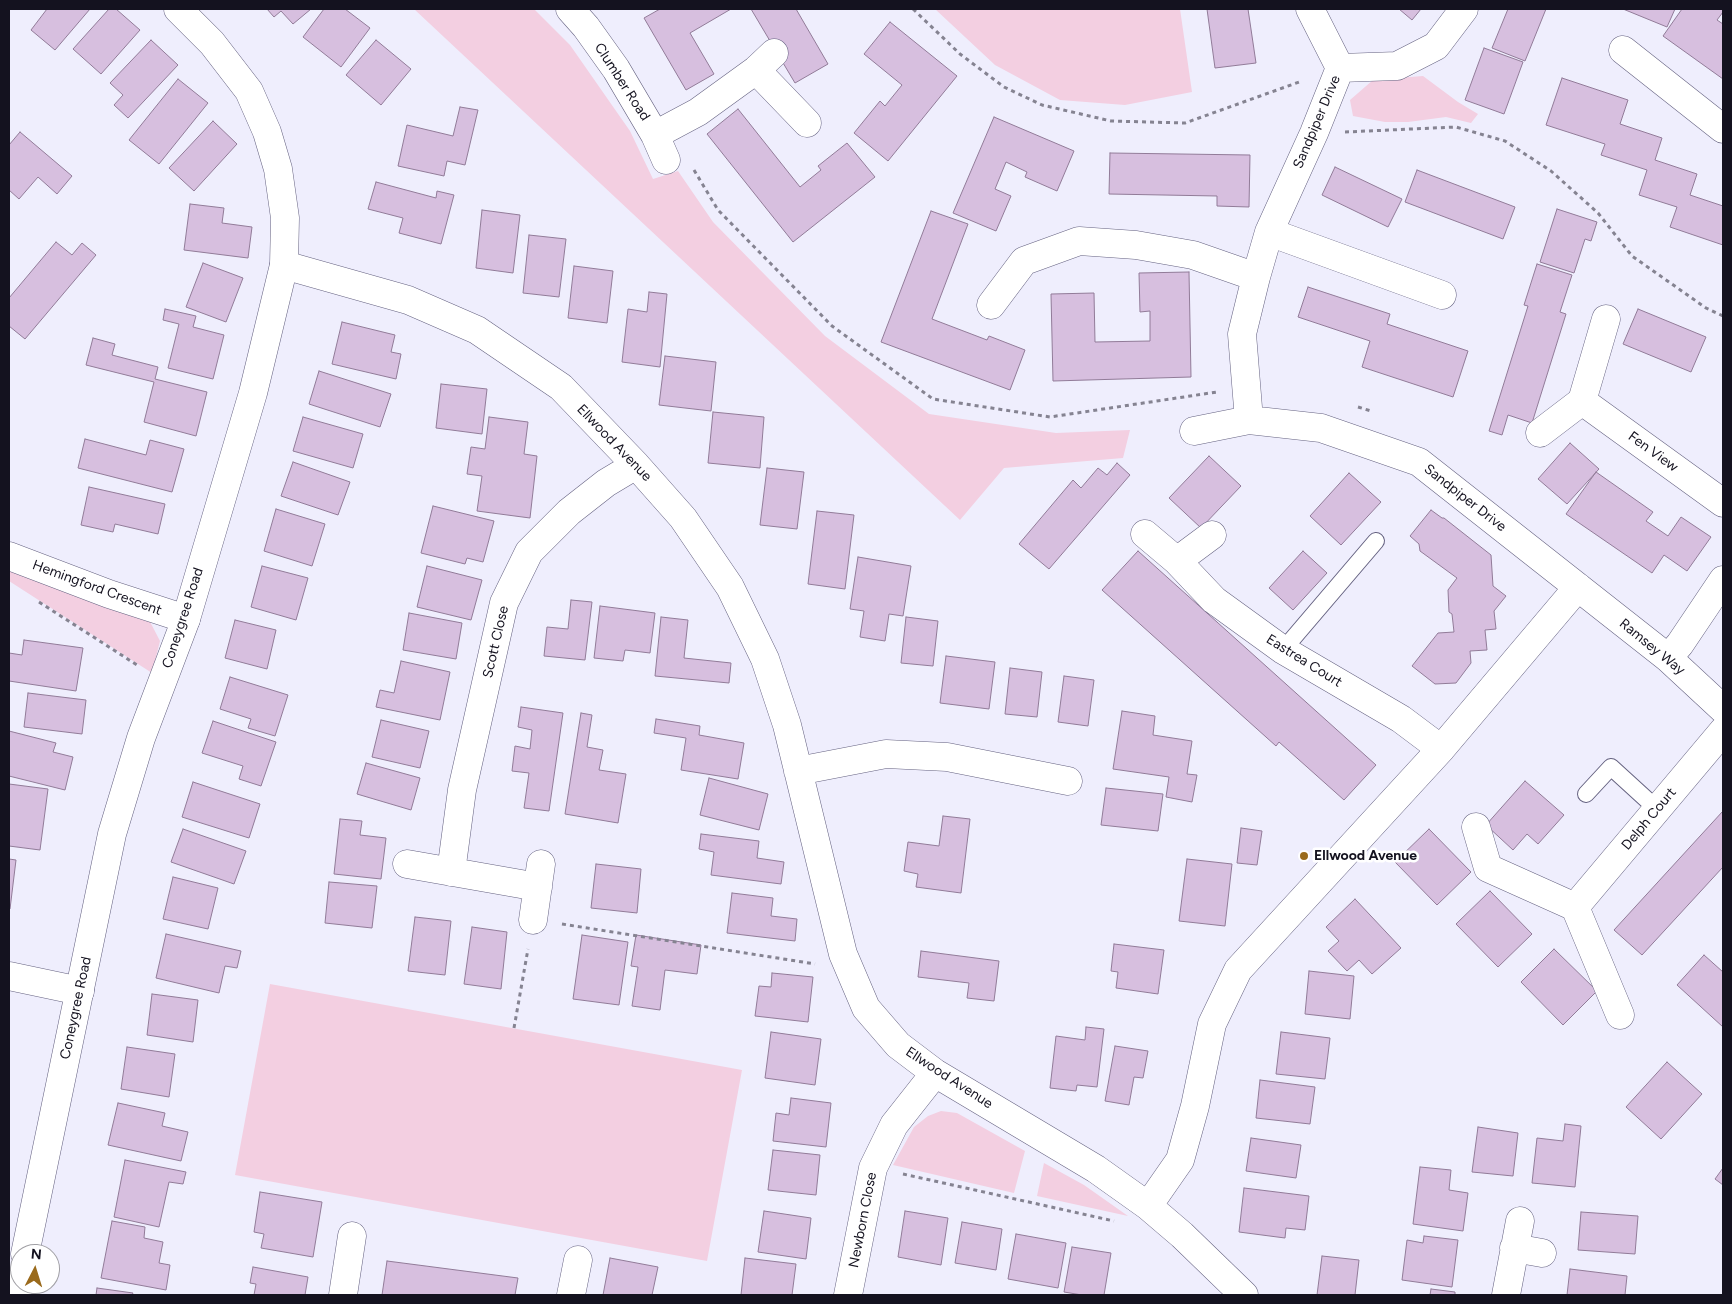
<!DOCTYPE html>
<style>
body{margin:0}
#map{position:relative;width:1732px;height:1304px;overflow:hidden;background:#efeefd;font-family:Figtree,sans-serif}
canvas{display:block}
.frame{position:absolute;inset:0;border:10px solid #14121f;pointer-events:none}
.north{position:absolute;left:10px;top:1244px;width:50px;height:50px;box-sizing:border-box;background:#fff;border:1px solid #a1a0a5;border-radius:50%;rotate:5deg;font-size:14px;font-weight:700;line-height:20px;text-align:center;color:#14121f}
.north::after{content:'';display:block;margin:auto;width:18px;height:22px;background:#9a6a1c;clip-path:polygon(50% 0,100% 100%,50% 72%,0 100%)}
</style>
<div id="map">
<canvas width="1732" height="1304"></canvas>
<div class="frame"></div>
<div class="north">N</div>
</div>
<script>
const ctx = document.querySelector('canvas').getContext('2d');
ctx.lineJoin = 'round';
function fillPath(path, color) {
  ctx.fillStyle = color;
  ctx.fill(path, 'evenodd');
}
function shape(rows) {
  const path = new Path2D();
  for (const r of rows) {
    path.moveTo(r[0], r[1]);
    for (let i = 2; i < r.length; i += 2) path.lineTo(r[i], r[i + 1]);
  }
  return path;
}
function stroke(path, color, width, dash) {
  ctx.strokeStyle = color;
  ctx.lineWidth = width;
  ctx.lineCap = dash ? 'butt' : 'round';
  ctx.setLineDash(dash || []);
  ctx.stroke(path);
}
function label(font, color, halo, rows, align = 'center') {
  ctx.font = font + ' Figtree,sans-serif';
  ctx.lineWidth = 5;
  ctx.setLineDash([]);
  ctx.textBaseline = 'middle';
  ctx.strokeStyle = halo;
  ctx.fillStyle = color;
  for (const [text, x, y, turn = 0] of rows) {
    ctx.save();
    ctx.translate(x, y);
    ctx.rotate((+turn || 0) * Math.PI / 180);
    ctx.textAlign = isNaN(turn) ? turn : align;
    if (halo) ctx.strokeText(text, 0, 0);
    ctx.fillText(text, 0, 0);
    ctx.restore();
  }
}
fillPath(shape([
 [414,9,534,9,570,45,630,131,653,179,678,171,713,222,825,336,929,414,1056,433,1130,430,1123,458,1004,468,960,520],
 [935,9,1180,9,1192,92,1125,105,1060,100,995,65],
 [1423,76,1458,102,1478,114,1471,123,1446,117,1408,122,1385,122,1353,116,1350,100,1373,80],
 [9,563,146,614,160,641,152,673,9,581],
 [270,984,742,1070,707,1261,235,1175],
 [941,1111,957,1113,1025,1151,1014,1193,893,1165,914,1127,928,1116],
 [1044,1163,1084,1185,1128,1216,1037,1196]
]), '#f3cfe1');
const building = shape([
 [47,9,90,9,55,50,31,30,47,9],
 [109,9,116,9,140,30,101,74,73,49,109,9],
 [267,9,311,9,293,24,281,11,274,17,267,9],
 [324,9,345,9,370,28,341,67,303,37,324,9],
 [660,9,731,9,690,33,714,74,686,90,644,18,660,9],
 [751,9,796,9,828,64,795,83,751,9],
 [1207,9,1248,9,1256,63,1215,68,1207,9],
 [1399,9,1421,9,1412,20,1399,9],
 [1508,9,1546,9,1525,61,1492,48,1508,9],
 [1623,9,1675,9,1667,27,1623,9],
 [1682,9,1723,9,1723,12,1717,20,1723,24,1723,79,1663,36,1682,9],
 [890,22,957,76,888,161,854,133,880,101,885,106,902,85,864,54,890,22],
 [151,40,178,65,128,118,114,105,123,95,110,83,151,40],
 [376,40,411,69,381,105,346,75,376,40],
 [1484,48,1523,62,1504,114,1465,100,1484,48],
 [1562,78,1628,100,1620,124,1662,138,1655,160,1697,174,1690,195,1723,206,1723,245,1670,227,1677,207,1639,195,1647,170,1601,155,1605,144,1546,125,1562,78],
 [178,79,208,103,159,164,129,140,178,79],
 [460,107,478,110,465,165,447,161,444,176,398,166,407,125,453,136,460,107],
 [738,109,800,187,821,170,818,166,847,143,875,177,793,242,707,134,738,109],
 [994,117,1074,151,1057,191,1025,177,1027,172,1006,162,995,189,1011,196,996,231,953,213,994,117],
 [213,121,237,144,194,191,169,168,213,121],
 [20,132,72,176,57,194,38,177,19,199,9,190,9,145,20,132],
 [1110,153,1250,155,1249,207,1217,206,1217,196,1109,194,1110,153],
 [1335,167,1402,199,1388,227,1322,195,1335,167],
 [1417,170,1515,207,1503,239,1405,202,1417,170],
 [376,182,436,198,437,191,454,195,441,244,399,233,403,218,368,209,376,182],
 [190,204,224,208,222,223,252,227,248,258,184,250,190,204],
 [1557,209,1597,222,1591,241,1585,239,1574,273,1540,262,1557,209],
 [482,210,520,215,513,273,476,268,482,210],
 [931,211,968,224,932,319,987,340,989,336,1025,350,1010,390,881,342,931,211],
 [529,235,566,239,559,297,523,293,529,235],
 [56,242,72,255,82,243,96,255,25,339,9,326,9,298,56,242],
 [203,263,243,278,226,322,186,307,203,263],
 [1537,264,1572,275,1560,312,1566,314,1532,423,1508,415,1502,435,1489,431,1528,306,1524,305,1537,264],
 [574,266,613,271,607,323,568,318,574,266],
 [1189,272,1191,377,1053,381,1051,294,1094,293,1095,342,1150,341,1150,311,1140,312,1139,273,1189,272],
 [1308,287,1390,314,1387,324,1468,351,1453,397,1362,367,1370,341,1298,317,1308,287],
 [649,292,667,294,660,367,622,362,628,309,647,312,649,292],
 [165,309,196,316,193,327,224,335,213,379,168,368,179,324,163,320,165,309],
 [1638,309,1706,337,1691,372,1623,344,1638,309],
 [342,322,395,335,391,352,401,354,396,379,332,364,342,322],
 [93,338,115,344,112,355,158,367,155,379,207,392,196,436,144,422,154,382,86,365,93,338],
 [665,356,716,362,711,411,659,405,665,356],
 [319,371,391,394,380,427,309,404,319,371],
 [441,384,487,389,482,434,436,428,441,384],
 [713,412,764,417,760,468,708,463,713,412],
 [303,417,363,434,353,468,293,451,303,417],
 [489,417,528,422,524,454,537,456,530,518,477,511,482,476,467,474,471,447,485,449,489,417],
 [85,439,146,455,150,440,184,449,172,492,78,468,85,439],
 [1570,443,1599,469,1567,504,1538,479,1570,443],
 [1209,456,1241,486,1201,528,1169,498,1209,456],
 [293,462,350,482,338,515,281,496,293,462],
 [1117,463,1130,475,1049,569,1019,544,1073,480,1081,488,1098,468,1107,475,1117,463],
 [767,468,804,472,797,529,760,525,767,468],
 [1596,472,1653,512,1646,521,1668,536,1681,517,1711,537,1687,571,1664,555,1652,573,1566,514,1596,472],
 [1349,473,1381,502,1341,545,1310,516,1349,473],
 [89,487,165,504,158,534,115,524,113,532,81,525,89,487],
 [433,506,494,521,483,562,467,558,465,564,421,553,433,506],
 [276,509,325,524,312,566,264,551,276,509],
 [1431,510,1442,518,1444,518,1491,555,1493,586,1506,596,1494,611,1496,629,1485,630,1487,650,1470,651,1471,663,1456,683,1435,684,1412,666,1438,633,1454,632,1452,614,1449,612,1448,590,1457,578,1420,551,1419,544,1410,536,1431,510],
 [817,511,854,515,845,589,808,584,817,511],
 [1138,551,1376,765,1344,800,1279,742,1276,746,1102,590,1138,551],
 [1303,551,1327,573,1293,610,1269,588,1303,551],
 [858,557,911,566,903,616,889,614,885,641,860,637,864,611,850,609,858,557],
 [262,566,308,578,296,620,251,607,262,566],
 [427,566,482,580,471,620,417,607,427,566],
 [571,600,592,602,585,660,544,656,547,627,568,629,571,600],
 [600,606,655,613,650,653,625,650,623,661,594,658,600,606],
 [409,613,462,623,456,659,403,650,409,613],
 [661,617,688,620,684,658,731,663,729,683,655,676,661,617],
 [906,617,938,621,933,666,901,663,906,617],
 [235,620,276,630,267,669,225,658,235,620],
 [24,640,83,648,76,691,9,681,9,653,22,655,24,640],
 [946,656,995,662,989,709,940,703,946,656],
 [401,661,450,672,440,720,376,707,380,690,394,693,401,661],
 [1010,668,1042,672,1037,717,1005,714,1010,668],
 [1064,676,1094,680,1088,726,1058,722,1064,676],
 [230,677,288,695,275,736,248,728,251,719,220,709,230,677],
 [28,693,86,700,82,734,24,727,28,693],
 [521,707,563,713,549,811,524,808,529,773,512,771,515,746,530,749,532,730,518,727,521,707],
 [1122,711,1155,716,1153,735,1192,741,1187,774,1197,775,1192,802,1166,797,1169,777,1113,769,1122,711],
 [581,713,592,715,587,747,603,750,599,770,626,774,618,823,565,814,581,713],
 [656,719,700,726,699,735,744,743,738,779,681,770,686,738,654,733,656,719],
 [381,720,429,731,420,768,372,757,381,720],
 [213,721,276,742,261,786,239,779,243,766,202,753,213,721],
 [9,731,56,743,53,752,73,757,65,790,9,776,9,731],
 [366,763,420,778,411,810,357,794,366,763],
 [709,778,768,794,759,830,700,815,709,778],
 [1525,781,1564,815,1538,844,1527,834,1513,850,1486,825,1525,781],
 [193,782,260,804,249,838,182,817,193,782],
 [9,784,48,789,40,850,9,846,9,784],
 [1106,788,1163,794,1158,831,1101,825,1106,788],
 [1723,811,1723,867,1642,955,1614,930,1723,811],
 [943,816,970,819,961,893,916,887,918,874,904,871,908,842,939,846,943,816],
 [340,819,362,821,360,835,386,838,381,879,334,874,340,819],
 [1241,828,1262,831,1257,865,1237,863,1241,828],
 [183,829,246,851,234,884,171,862,183,829],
 [1429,829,1471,872,1437,905,1395,862,1429,829],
 [701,834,759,841,757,858,784,862,781,884,711,875,714,852,699,849,701,834],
 [9,859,16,860,10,909,9,908,9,859],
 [1187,859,1232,864,1225,926,1179,921,1187,859],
 [596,864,641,869,637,913,591,908,596,864],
 [173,877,218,888,208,929,163,919,173,877],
 [329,882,377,886,372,928,325,923,329,882],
 [1490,891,1532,934,1498,967,1456,924,1490,891],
 [732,893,773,898,771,916,797,919,795,941,727,933,732,893],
 [1355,899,1401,948,1372,974,1359,960,1347,971,1328,951,1339,941,1326,927,1355,899],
 [415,917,451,921,445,975,408,971,415,917],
 [472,927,507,932,501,989,464,984,472,927],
 [166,934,241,951,237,968,225,966,219,993,156,978,166,934],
 [582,935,628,942,619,1005,573,999,582,935],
 [636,935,701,945,697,974,665,970,660,1010,632,1006,638,967,631,966,636,935],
 [1114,944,1164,950,1158,994,1116,988,1118,972,1111,971,1114,944],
 [1554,949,1597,991,1563,1025,1521,982,1554,949],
 [921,951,999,961,994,1001,967,998,969,983,918,977,921,951],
 [1704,955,1723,972,1723,1027,1677,985,1704,955],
 [1309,971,1354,976,1350,1019,1305,1014,1309,971],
 [772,973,813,977,808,1022,755,1016,759,986,771,987,772,973],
 [152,994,198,1000,193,1042,147,1035,152,994],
 [1086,1027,1104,1029,1097,1087,1077,1085,1076,1091,1050,1088,1056,1036,1085,1040,1086,1027],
 [771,1032,821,1039,815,1085,765,1078,771,1032],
 [1281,1032,1330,1038,1325,1079,1276,1074,1281,1032],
 [1115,1046,1148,1051,1143,1078,1134,1077,1129,1105,1105,1101,1115,1046],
 [127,1047,175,1054,169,1097,121,1089,127,1047],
 [1667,1062,1702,1094,1661,1139,1626,1107,1667,1062],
 [1260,1080,1315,1087,1310,1124,1256,1118,1260,1080],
 [791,1098,831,1103,826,1147,773,1141,776,1113,789,1115,791,1098],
 [118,1103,165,1113,162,1126,188,1132,181,1161,108,1145,118,1103],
 [1565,1124,1581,1126,1575,1187,1532,1183,1537,1138,1563,1141,1565,1124],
 [1478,1127,1518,1133,1513,1176,1472,1172,1478,1127],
 [1251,1138,1301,1145,1296,1178,1246,1171,1251,1138],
 [773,1150,820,1155,816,1195,768,1190,773,1150],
 [125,1160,186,1172,183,1184,169,1182,159,1227,114,1217,125,1160],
 [1420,1167,1451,1170,1449,1190,1468,1193,1463,1231,1413,1224,1420,1167],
 [1723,1168,1723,1185,1715,1179,1723,1168],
 [1244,1188,1309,1196,1305,1230,1286,1228,1285,1238,1239,1232,1244,1188],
 [260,1192,322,1202,313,1257,261,1248,264,1234,254,1232,260,1192],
 [764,1211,811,1218,806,1259,758,1252,764,1211],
 [905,1211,948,1218,941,1265,898,1257,905,1211],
 [1581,1212,1638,1216,1635,1254,1578,1250,1581,1212],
 [112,1221,145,1227,144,1238,163,1242,159,1263,170,1265,166,1290,101,1278,112,1221],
 [962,1222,1002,1229,996,1270,955,1263,962,1222],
 [1016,1234,1066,1243,1058,1288,1008,1279,1016,1234],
 [1424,1236,1458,1240,1452,1287,1402,1280,1407,1240,1423,1243,1424,1236],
 [1072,1247,1111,1253,1104,1295,1082,1295,1064,1292,1072,1247],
 [1322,1256,1359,1260,1355,1295,1317,1295,1322,1256],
 [610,1258,658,1267,652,1295,603,1295,610,1258],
 [745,1258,796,1264,792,1295,741,1295,745,1258],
 [387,1261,518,1278,515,1295,382,1295,387,1261],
 [253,1267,308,1277,305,1295,254,1295,256,1284,250,1283,253,1267],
 [1570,1269,1627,1276,1625,1295,1567,1295,1570,1269],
 [97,1288,133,1293,132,1295,96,1295,97,1288],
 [1431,1289,1455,1292,1455,1295,1430,1295,1431,1289]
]);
fillPath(building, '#d7bfdf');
stroke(building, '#917b98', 1);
const lane = shape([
 [1283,650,1376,541],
 [1586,794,1611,767,1657,809]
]);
const street = shape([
 [570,9,586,27,616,69,655,135,666,160],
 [1310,9,1340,68],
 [1623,50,1723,129],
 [756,70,807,123],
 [655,135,698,112,756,70,774,53],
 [1269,232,1442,295],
 [284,265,408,300,477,330,561,387,636,465,683,518,730,587,765,659,787,725,843,954,866,1008,898,1045,935,1073,1096,1169,1148,1206,1182,1235,1244,1295],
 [991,305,1024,261,1079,241,1136,245,1193,255,1256,277],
 [1582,401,1723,503],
 [1249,420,1242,334,1256,277,1269,232,1314,133,1340,68,1397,66,1436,46,1464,9],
 [1194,431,1249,420,1321,428,1419,462,1668,658,1723,709],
 [1540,433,1582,401,1606,319],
 [1145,534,1177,561,1212,535],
 [9,556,109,594,186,619],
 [1177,561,1214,600,1283,650,1401,719,1441,749],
 [1668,658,1680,644,1723,580],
 [798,771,886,754,947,757,1068,781],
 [1476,827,1488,868,1575,907,1620,1015],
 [407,864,538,887],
 [451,872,462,790,504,603,529,552,569,512,606,483,636,465],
 [1575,907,1723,731],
 [533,920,541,864],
 [9,976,80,991],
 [1148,1206,1180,1160,1195,1106,1212,1024,1238,970,1441,749,1578,587],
 [1514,1248,1542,1253],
 [343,1295,352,1236],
 [571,1295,578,1260],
 [848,1295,873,1168,894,1125,935,1073],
 [1506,1295,1520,1221]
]);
const secondary = shape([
 [25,1254,112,834,141,738,186,619,253,393,284,265,285,218,278,169,267,132,249,91,212,43,178,9],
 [17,1295,20,1281]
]);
stroke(lane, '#656281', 18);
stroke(street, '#656281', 29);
stroke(secondary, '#656281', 29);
stroke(shape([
 [913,9,960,54,1004,87,1042,105,1111,121,1185,123,1302,81],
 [1345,132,1456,127,1505,141,1551,171,1598,213,1632,256,1706,308,1723,316],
 [694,170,718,210,832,326,933,399,1050,417,1217,392],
 [1358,407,1371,411],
 [39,602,137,665],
 [562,924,815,964],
 [514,1028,528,949],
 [903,1174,1114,1221]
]), '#858391', 3, [4, 4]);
stroke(lane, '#fff', 16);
stroke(street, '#fff', 28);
stroke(secondary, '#fff', 28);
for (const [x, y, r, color] of [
 [1304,856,5,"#9a6a1c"]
]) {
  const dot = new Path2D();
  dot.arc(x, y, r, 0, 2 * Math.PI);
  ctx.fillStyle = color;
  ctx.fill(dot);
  stroke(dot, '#fff', 2);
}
label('14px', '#14121f', '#fff', [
 ["Clumber Road",622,82,57],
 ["Sandpiper Drive",1317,122,-67],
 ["Ellwood Avenue",614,443,46],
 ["Fen View",1653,452,36],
 ["Sandpiper Drive",1465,498,38],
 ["Hemingford Crescent",97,588,20],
 ["Coneygree Road",183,618,-72],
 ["Scott Close",496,642,-77],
 ["Ramsey Way",1652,647,39],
 ["Eastrea Court",1304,661,32],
 ["Delph Court",1649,819,-50],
 ["Coneygree Road",76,1008,-78],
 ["Ellwood Avenue",949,1078,33],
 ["Newborn Close",863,1220,-79]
]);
label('bold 14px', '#14121f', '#fff', [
 ["Ellwood Avenue",1314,856]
], 'left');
</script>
